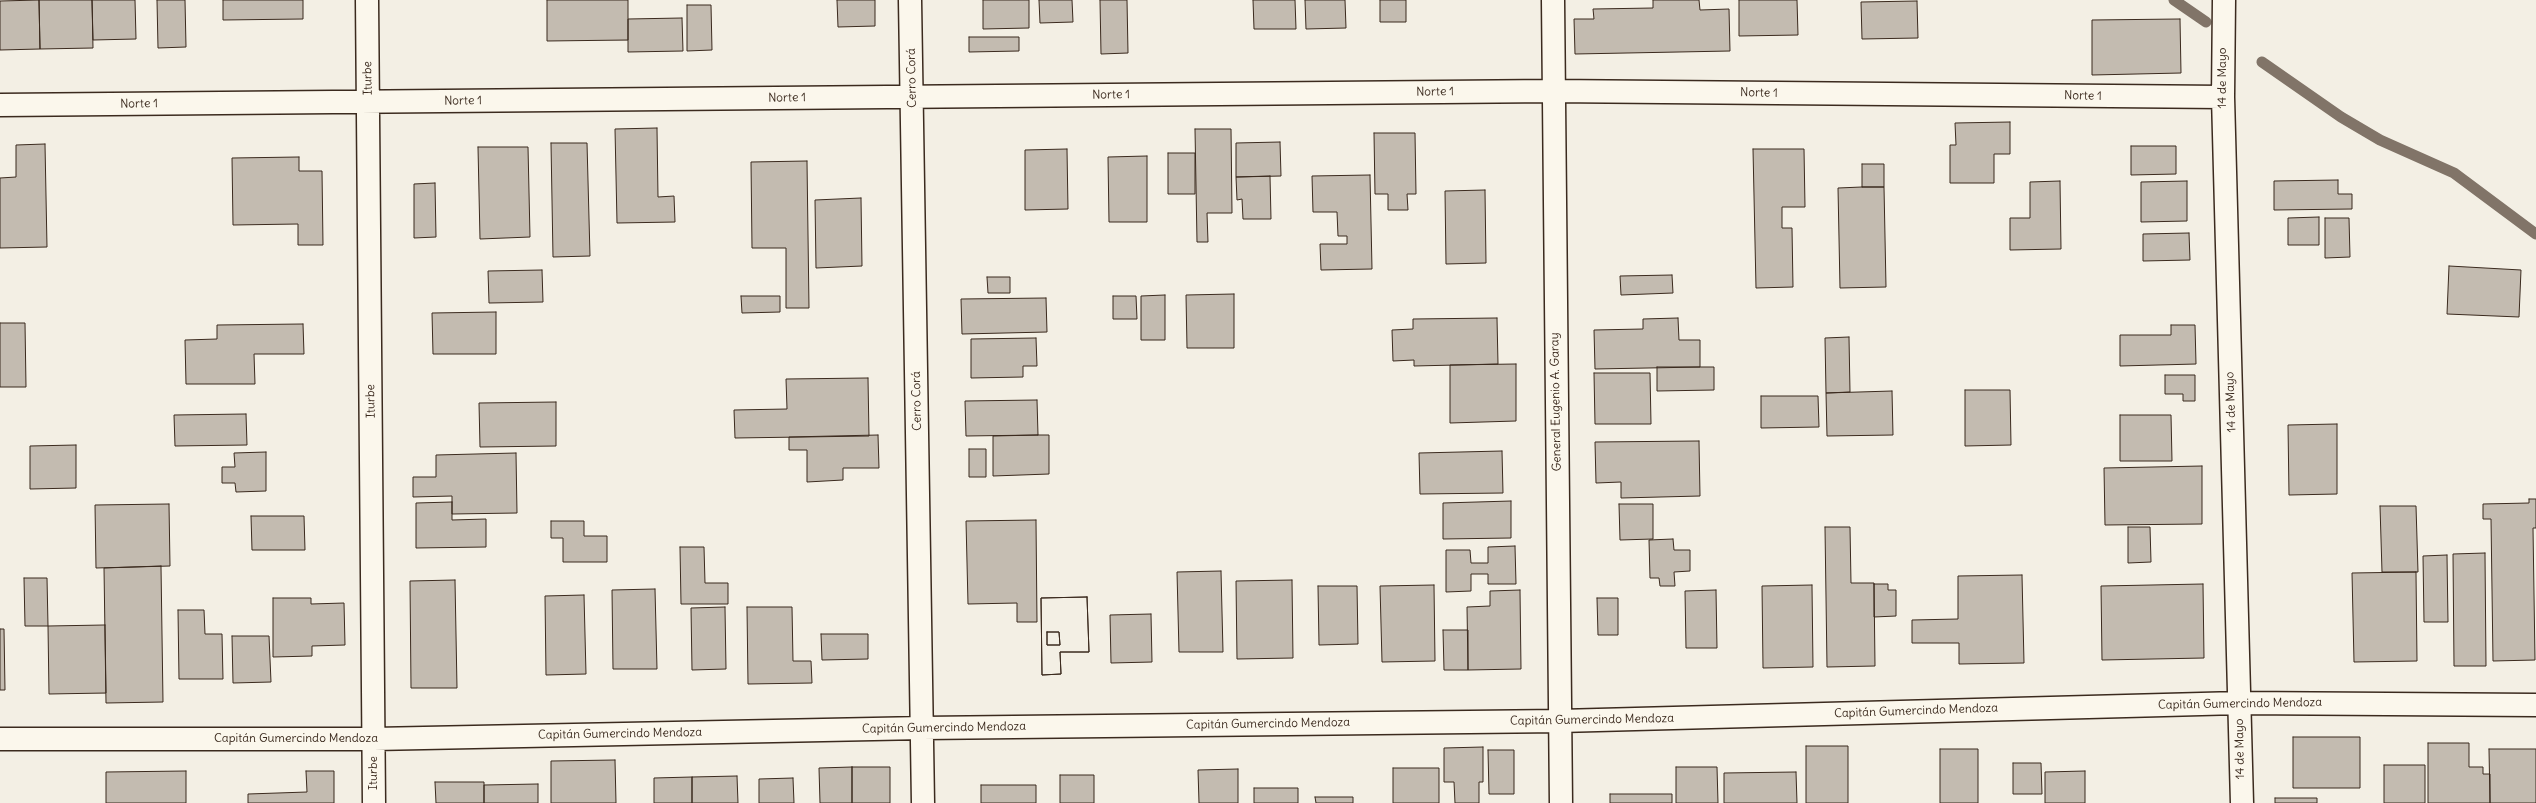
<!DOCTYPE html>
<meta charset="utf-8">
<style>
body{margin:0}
canvas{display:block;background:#f3efe4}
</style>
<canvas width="2536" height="803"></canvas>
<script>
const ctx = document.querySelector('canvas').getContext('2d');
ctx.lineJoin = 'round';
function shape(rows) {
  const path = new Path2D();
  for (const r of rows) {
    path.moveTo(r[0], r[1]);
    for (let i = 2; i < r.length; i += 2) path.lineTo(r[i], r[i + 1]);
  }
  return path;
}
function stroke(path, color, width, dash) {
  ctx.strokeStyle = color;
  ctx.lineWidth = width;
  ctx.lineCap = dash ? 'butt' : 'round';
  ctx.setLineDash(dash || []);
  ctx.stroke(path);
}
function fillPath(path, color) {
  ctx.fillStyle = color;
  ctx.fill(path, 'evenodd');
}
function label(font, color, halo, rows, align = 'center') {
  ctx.font = font + ' Delius,sans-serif';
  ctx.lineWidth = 3;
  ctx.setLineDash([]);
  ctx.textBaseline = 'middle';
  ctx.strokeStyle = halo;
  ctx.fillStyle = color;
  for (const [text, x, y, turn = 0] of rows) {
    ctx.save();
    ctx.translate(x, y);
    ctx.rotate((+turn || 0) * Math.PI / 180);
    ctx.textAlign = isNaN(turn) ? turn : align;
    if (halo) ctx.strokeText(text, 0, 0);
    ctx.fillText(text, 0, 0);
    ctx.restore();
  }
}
stroke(shape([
 [2174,0,2206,22],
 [2262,62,2341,117,2380,140,2454,173,2536,234]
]), '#817468', 11);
const building = shape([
 [39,0,40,49,0,50,0,1,39,0],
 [39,0,92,0,93,48,40,49,39,0],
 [92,0,135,0,136,39,93,40,92,0],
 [157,0,185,0,186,47,158,48,157,0],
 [223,0,303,0,303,19,223,20,223,0],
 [547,0,628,0,628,40,547,41,547,0],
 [837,0,875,0,875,26,838,27,837,0],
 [983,0,1029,0,1029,28,983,29,983,0],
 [1039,0,1072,0,1073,22,1040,23,1039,0],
 [1100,0,1127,0,1128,53,1101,54,1100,0],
 [1253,0,1295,0,1296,29,1254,29,1253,0],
 [1305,0,1345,0,1346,28,1306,29,1305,0],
 [1380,0,1406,0,1406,22,1380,22,1380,0],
 [1653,0,1699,0,1700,10,1729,9,1730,51,1575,54,1574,19,1594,19,1593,9,1653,8,1653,0],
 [1739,0,1797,0,1798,35,1739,36,1739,0],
 [1917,1,1918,38,1862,39,1861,2,1917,1],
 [687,5,711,5,712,50,687,51,687,5],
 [682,18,683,51,628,52,628,19,682,18],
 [2180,19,2181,73,2092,75,2092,20,2180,19],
 [969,37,1019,37,1019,51,969,52,969,37],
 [2010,122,2010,154,1994,154,1994,183,1950,183,1950,145,1956,145,1955,123,2010,122],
 [657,128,658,197,674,196,675,222,617,223,615,129,657,128],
 [1195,129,1231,129,1232,213,1207,213,1208,242,1197,242,1195,129],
 [1374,133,1415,133,1416,194,1407,194,1408,210,1388,210,1388,194,1375,194,1374,133],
 [1280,142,1281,176,1236,177,1236,143,1280,142],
 [551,143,587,143,590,256,553,257,551,143],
 [45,144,47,247,0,248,0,178,16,177,16,145,45,144],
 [2131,146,2176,146,2176,174,2131,175,2131,146],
 [478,147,528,147,530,237,480,239,478,147],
 [1067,149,1068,209,1025,210,1025,150,1067,149],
 [1753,149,1804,149,1805,207,1782,207,1782,228,1792,228,1793,287,1756,288,1753,149],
 [1168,153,1195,153,1195,194,1168,194,1168,153],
 [1147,156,1147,222,1109,222,1108,157,1147,156],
 [299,157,299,171,322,171,323,245,298,245,298,224,233,225,232,158,299,157],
 [807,161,809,308,786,308,786,248,752,248,751,162,807,161],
 [1862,164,1884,164,1884,187,1862,187,1862,164],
 [1370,175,1372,269,1321,270,1320,244,1347,244,1347,236,1338,236,1337,212,1313,212,1312,176,1370,175],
 [1270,176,1271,219,1243,219,1242,199,1237,200,1236,177,1270,176],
 [2338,180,2338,194,2352,194,2352,209,2274,210,2274,181,2338,180],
 [2060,181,2061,249,2010,250,2010,218,2030,218,2030,182,2060,181],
 [2187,181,2187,221,2141,222,2141,182,2187,181],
 [435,183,436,237,414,238,414,184,435,183],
 [1862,187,1884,187,1886,287,1840,288,1838,188,1862,187],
 [1485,190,1486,263,1446,264,1445,191,1485,190],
 [861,198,862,266,816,268,815,200,861,198],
 [2319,217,2319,245,2288,245,2288,218,2319,217],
 [2325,218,2349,218,2350,257,2325,258,2325,218],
 [2189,233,2190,260,2143,261,2143,234,2189,233],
 [2449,266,2521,270,2519,317,2447,314,2449,266],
 [542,270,543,302,489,303,488,271,542,270],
 [1672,275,1673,293,1621,295,1620,276,1672,275],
 [987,277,1010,277,1010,293,988,293,987,277],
 [1234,294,1234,348,1187,348,1186,295,1234,294],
 [1165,295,1165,340,1141,340,1141,296,1165,295],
 [741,296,780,296,780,312,742,313,741,296],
 [1113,296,1136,296,1137,319,1113,319,1113,296],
 [1046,298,1047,332,962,334,961,299,1046,298],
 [496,312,496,354,433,354,432,313,496,312],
 [1497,318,1498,364,1414,366,1414,360,1393,361,1392,330,1413,329,1413,319,1497,318],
 [1678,318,1679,340,1700,340,1700,367,1595,369,1594,330,1643,329,1643,319,1678,318],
 [0,323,25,323,26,387,0,387,0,323],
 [303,324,304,354,254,354,255,384,186,384,185,340,217,339,217,325,303,324],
 [2171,325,2195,325,2196,364,2120,366,2120,335,2171,335,2171,325],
 [1849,337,1850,392,1826,393,1825,338,1849,337],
 [1036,338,1037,366,1023,366,1023,377,971,378,971,339,1036,338],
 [1516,364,1516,421,1450,423,1450,365,1516,364],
 [1657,367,1714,367,1714,390,1657,391,1657,367],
 [1594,373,1650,373,1651,424,1595,424,1594,373],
 [2165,375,2195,375,2195,401,2183,401,2183,394,2165,394,2165,375],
 [868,378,869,436,735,438,734,410,787,409,786,379,868,378],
 [1965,390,2010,390,2011,445,1965,446,1965,390],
 [1892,391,1893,435,1827,436,1826,393,1892,391],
 [1761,396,1818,396,1819,427,1761,428,1761,396],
 [1037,400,1038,435,966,436,965,401,1037,400],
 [556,402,556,446,480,447,479,403,556,402],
 [246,414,247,445,175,446,174,415,246,414],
 [2120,415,2171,415,2172,461,2120,461,2120,415],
 [2337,424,2337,494,2289,495,2288,425,2337,424],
 [878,435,879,468,843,468,843,480,807,482,807,450,789,450,789,437,878,435],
 [1038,435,1049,435,1049,474,993,476,993,436,1038,435],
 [1699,441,1700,496,1621,498,1621,482,1596,483,1595,442,1699,441],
 [76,445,76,488,30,489,30,446,76,445],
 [969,449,986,449,986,477,969,477,969,449],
 [1502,451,1503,493,1420,494,1419,453,1502,451],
 [266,452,266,491,236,492,235,483,222,483,222,467,235,467,234,453,266,452],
 [516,453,517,513,452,514,452,496,413,497,413,477,436,477,436,455,516,453],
 [2202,466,2202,524,2105,525,2104,468,2202,466],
 [2529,499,2536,499,2536,528,2533,528,2535,660,2493,661,2491,519,2483,519,2483,504,2529,503,2529,499],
 [1511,501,1511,538,1443,539,1443,503,1511,501],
 [452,502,452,520,486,519,486,547,416,548,416,503,452,502],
 [169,504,170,566,96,568,95,505,169,504],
 [1619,504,1653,504,1653,539,1620,540,1619,504],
 [2380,506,2416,506,2418,572,2382,572,2380,506],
 [251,516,304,516,305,550,252,550,251,516],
 [1036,520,1037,622,1017,622,1017,603,968,604,966,521,1036,520],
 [551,521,584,521,584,536,607,536,607,562,563,562,563,538,551,538,551,521],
 [1825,527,1850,527,1851,583,1874,583,1875,666,1827,667,1825,527],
 [2128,527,2150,527,2151,562,2128,563,2128,527],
 [1673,539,1674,550,1690,550,1690,571,1674,572,1675,586,1660,586,1659,578,1650,578,1649,540,1673,539],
 [1515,546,1516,584,1488,584,1488,574,1471,574,1471,591,1446,592,1446,550,1470,550,1471,563,1488,563,1488,547,1515,546],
 [680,547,704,547,705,583,728,583,728,604,681,604,680,547],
 [2485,553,2486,666,2454,666,2453,554,2485,553],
 [2447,555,2448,622,2424,622,2423,556,2447,555],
 [161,566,163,702,106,703,104,568,161,566],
 [1221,571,1223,652,1179,652,1177,572,1221,571],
 [2416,572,2417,661,2354,662,2352,573,2416,572],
 [2022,575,2024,663,1959,664,1959,643,1912,643,1912,620,1958,619,1958,576,2022,575],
 [24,578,47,578,48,626,25,626,24,578],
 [455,580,457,688,411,688,410,581,455,580],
 [1292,580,1293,658,1237,659,1236,581,1292,580],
 [1874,584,1888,584,1888,590,1896,590,1896,616,1874,617,1874,584],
 [2203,584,2204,658,2102,660,2101,586,2203,584],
 [1434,585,1435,661,1382,662,1380,586,1434,585],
 [1812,585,1813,667,1763,668,1762,586,1812,585],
 [1318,586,1357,586,1358,644,1319,645,1318,586],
 [655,589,657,669,613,669,612,590,655,589],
 [1520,590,1521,669,1468,670,1467,607,1490,606,1490,591,1520,590],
 [1716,590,1717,648,1686,648,1685,591,1716,590],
 [584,595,586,674,546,675,545,596,584,595],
 [1087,597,1089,652,1060,652,1061,674,1042,675,1041,598,1087,597],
 [1047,632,1059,632,1060,645,1047,645,1047,632],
 [1087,597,1089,652,1060,652,1061,674,1042,675,1041,598,1087,597],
 [273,598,311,598,311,604,344,603,345,645,312,646,312,656,273,657,273,598],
 [1597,598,1618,598,1618,635,1598,635,1597,598],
 [725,607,726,669,692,670,691,608,725,607],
 [747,607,792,607,793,661,811,661,812,683,748,684,747,607],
 [178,610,204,610,205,634,222,634,223,679,179,679,178,610],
 [1151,614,1152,662,1111,663,1110,615,1151,614],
 [105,625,106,693,49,694,48,626,105,625],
 [0,629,4,629,5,690,0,690,0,629],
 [1443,630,1468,630,1468,670,1444,670,1443,630],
 [1047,632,1059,632,1060,645,1047,645,1047,632],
 [821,634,868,634,868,659,822,660,821,634],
 [232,636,269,636,271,682,233,683,232,636],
 [2293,737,2360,737,2360,788,2293,788,2293,737],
 [2428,743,2469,743,2469,767,2483,767,2483,774,2490,774,2490,803,2428,803,2428,743],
 [1806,746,1848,746,1848,803,1806,803,1806,746],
 [1483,747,1483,782,1479,782,1479,803,1455,803,1454,782,1444,782,1444,748,1483,747],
 [1940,749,1978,749,1978,803,1940,803,1940,749],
 [2489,749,2536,749,2536,803,2490,803,2489,749],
 [1488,750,1514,750,1514,794,1489,794,1488,750],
 [615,760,616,803,551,803,551,761,615,760],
 [2013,763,2041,763,2042,794,2013,794,2013,763],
 [2384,765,2425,765,2425,803,2384,803,2384,765],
 [852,767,890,767,890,803,852,803,852,767],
 [852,767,852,803,820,803,819,768,852,767],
 [1676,767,1717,767,1718,803,1676,803,1676,767],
 [1393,768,1439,768,1439,803,1393,803,1393,768],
 [1238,769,1238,803,1199,803,1198,770,1238,769],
 [186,771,186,803,106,803,106,772,186,771],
 [306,771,334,771,334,803,248,803,248,794,307,792,306,771],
 [2085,771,2085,803,2045,803,2045,772,2085,771],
 [1796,772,1797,803,1724,803,1724,773,1796,772],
 [1060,775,1094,775,1094,803,1060,803,1060,775],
 [737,776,738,803,692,803,692,777,737,776],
 [692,777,692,803,654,803,654,778,692,777],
 [793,778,794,803,759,803,759,779,793,778],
 [435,782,484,782,484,803,436,803,435,782],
 [538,784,538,803,484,803,484,785,538,784],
 [981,785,1036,785,1036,803,981,803,981,785],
 [1254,788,1298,788,1298,803,1254,803,1254,788],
 [1610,794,1672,794,1672,803,1610,803,1610,794],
 [1315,797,1353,797,1353,803,1316,803,1315,797],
 [2275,798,2317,798,2317,803,2275,803,2275,798]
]);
fillPath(building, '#c3bbb0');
stroke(building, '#3b2a1e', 1);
const minor = shape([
 [367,0,374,803],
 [910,0,923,803],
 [1553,0,1561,803],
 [2224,0,2223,97,2242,803],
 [0,105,1552,91,2223,97],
 [0,739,374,739,923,728,1560,721,2239,703,2536,705]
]);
stroke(minor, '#3b2a1e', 25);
stroke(minor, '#fbf7ec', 22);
label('12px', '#3b2a1e', '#fbf7ec', [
 ["Iturbe",368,78,-91],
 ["Cerro Corá",912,78,-91],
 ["14 de Mayo",2223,78,-90],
 ["Norte 1",1435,92,-1],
 ["Norte 1",1759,93,1],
 ["Norte 1",1111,95,-1],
 ["Norte 1",2083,96,1],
 ["Norte 1",787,98,-1],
 ["Norte 1",463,101,-1],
 ["Norte 1",139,104,-1],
 ["Iturbe",371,401,-91],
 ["Cerro Corá",917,401,-91],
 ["General Eugenio A. Garay",1556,402,-91],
 ["14 de Mayo",2231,402,-92],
 ["Capitán Gumercindo Mendoza",2240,704,-1],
 ["Capitán Gumercindo Mendoza",1916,711,-2],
 ["Capitán Gumercindo Mendoza",1592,720,-1],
 ["Capitán Gumercindo Mendoza",1268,724,-1],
 ["Capitán Gumercindo Mendoza",944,728,-1],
 ["Capitán Gumercindo Mendoza",620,734,-1],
 ["Capitán Gumercindo Mendoza",296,739],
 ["14 de Mayo",2240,749,-91],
 ["Iturbe",374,773,-90]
]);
</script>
